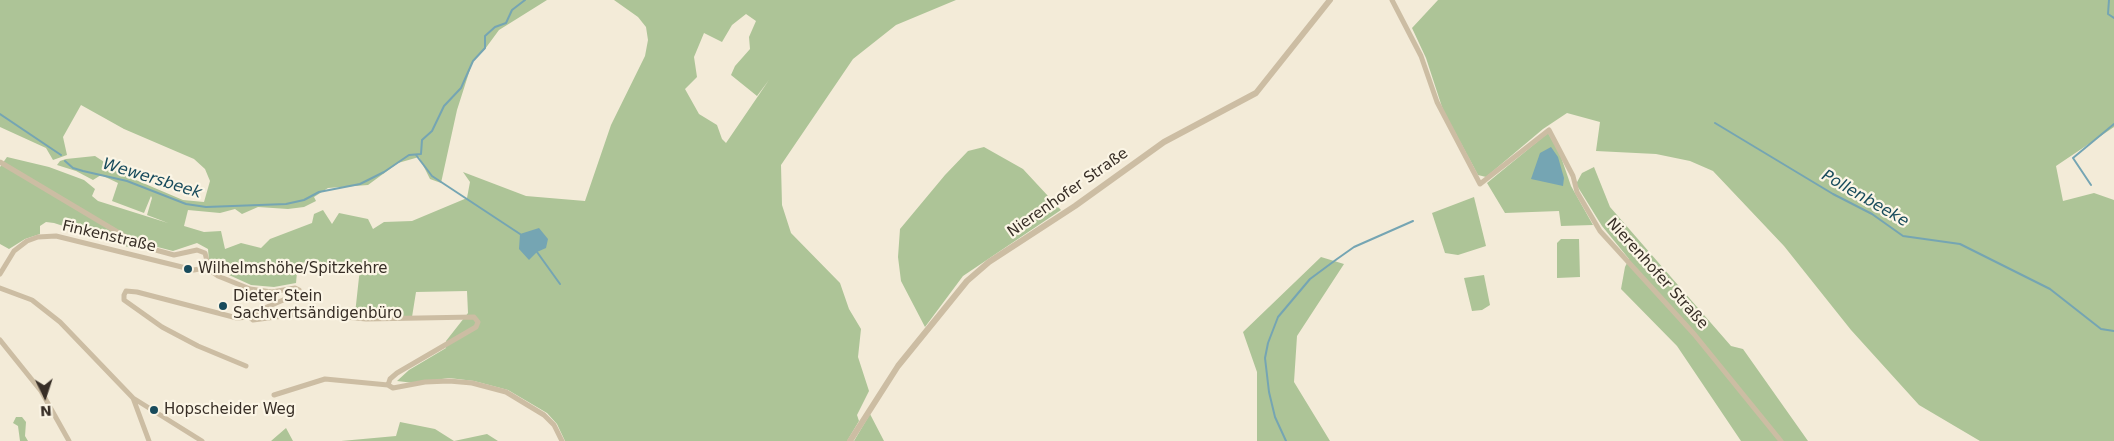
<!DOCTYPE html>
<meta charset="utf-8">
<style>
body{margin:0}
#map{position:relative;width:2114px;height:441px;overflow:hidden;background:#f3ebd8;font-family:"DejaVu Sans",sans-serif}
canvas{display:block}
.north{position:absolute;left:20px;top:371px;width:50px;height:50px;-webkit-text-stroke:4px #fbf5e5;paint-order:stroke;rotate:176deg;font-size:14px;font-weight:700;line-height:20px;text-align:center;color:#372e26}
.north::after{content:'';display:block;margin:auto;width:18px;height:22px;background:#372e26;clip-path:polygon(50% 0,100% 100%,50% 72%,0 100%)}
</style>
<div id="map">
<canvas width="2114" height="441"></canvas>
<div class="north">N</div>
</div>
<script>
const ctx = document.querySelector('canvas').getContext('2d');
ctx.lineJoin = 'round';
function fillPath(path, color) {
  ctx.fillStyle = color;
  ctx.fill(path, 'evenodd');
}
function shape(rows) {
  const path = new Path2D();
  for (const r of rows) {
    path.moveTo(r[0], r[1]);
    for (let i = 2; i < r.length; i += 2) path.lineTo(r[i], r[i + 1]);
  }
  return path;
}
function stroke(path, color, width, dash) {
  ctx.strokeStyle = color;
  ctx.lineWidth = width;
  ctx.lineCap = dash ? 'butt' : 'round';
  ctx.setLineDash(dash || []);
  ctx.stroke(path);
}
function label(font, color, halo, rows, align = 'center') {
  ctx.font = font + ' "DejaVu Sans",sans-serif';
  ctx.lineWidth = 4.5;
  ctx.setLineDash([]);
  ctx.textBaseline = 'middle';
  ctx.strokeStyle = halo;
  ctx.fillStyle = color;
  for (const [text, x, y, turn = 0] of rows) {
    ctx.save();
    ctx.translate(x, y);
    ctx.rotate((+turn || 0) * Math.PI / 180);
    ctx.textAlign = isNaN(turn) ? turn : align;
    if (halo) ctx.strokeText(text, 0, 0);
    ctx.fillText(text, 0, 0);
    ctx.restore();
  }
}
fillPath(shape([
 [0,0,547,0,499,30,485,49,473,60,457,110,441,183,430,179,419,157,398,163,368,185,328,188,314,197,316,201,304,207,288,209,258,207,242,214,235,209,220,213,188,210,184,226,204,232,221,231,225,249,241,243,261,248,270,239,312,223,314,214,323,210,332,224,339,213,368,219,373,229,384,222,412,221,467,198,470,182,463,172,526,196,585,201,611,125,645,56,648,40,646,27,638,17,614,0,956,0,896,25,853,59,781,165,782,205,791,233,840,283,849,309,861,329,858,357,869,391,857,415,859,421,847,441,565,441,557,424,547,413,508,390,474,381,449,378,414,383,397,381,409,370,446,348,446,341,468,313,467,291,416,292,412,317,355,314,360,268,298,262,296,283,274,287,251,285,218,270,209,261,208,249,197,243,173,251,142,243,131,248,54,223,46,222,40,226,40,234,25,239,9,249,0,244,0,167,7,157,49,167,84,180,95,189,92,196,98,201,168,223,147,215,152,198,151,196,144,213,112,201,118,183,101,175,93,180,76,171,57,165,60,161,66,159,95,156,124,175,183,200,204,202,210,181,205,169,194,159,124,129,81,105,63,137,67,155,53,160,46,148,0,127],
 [746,14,756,21,749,37,750,49,735,66,731,75,757,96,769,80,726,143,722,139,717,125,699,114,685,89,697,77,694,57,704,33,722,42,732,25],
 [1438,0,2114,0,2114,127,2056,166,2063,201,2094,193,2114,200,2114,441,1980,441,1919,405,1851,330,1784,246,1713,171,1690,161,1656,154,1596,151,1600,122,1567,113,1543,129,1486,177,1478,175,1443,110,1426,58,1412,28],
 [1548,133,1560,154,1571,186,1593,225,1561,226,1559,211,1505,213,1487,183],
 [984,147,1023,169,1061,210,963,276,925,327,901,281,898,257,900,229,945,175,968,151],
 [1594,167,1610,207,1731,346,1743,349,1808,441,1741,441,1677,346,1621,289,1625,267,1629,259,1602,226,1576,184,1582,173],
 [1474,197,1486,246,1458,255,1445,253,1432,213],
 [1561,239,1579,239,1580,277,1557,278,1557,243],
 [1321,257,1344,264,1297,336,1294,382,1330,441,1257,441,1257,372,1243,332],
 [1484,275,1490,305,1482,310,1472,311,1464,278],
 [870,414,884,441,854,441],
 [16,417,22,417,26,422,25,436,28,441,20,441,18,426,13,423],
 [400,422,435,429,454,441,487,434,498,441,341,441,396,436],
 [286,428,293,441,271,441]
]), '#adc497');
fillPath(shape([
 [1551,147,1558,157,1564,178,1563,186,1531,179,1540,153],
 [539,228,548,239,546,248,537,252,529,260,519,249,520,234]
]), '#75a5b3');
stroke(shape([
 [2109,0,2108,14,2114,18],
 [0,114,61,155],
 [1715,123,1833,194,1872,214,1903,236,1960,244,2050,289,2101,329,2114,331],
 [416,155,432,176,520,234],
 [65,161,73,168,83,171,127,181,186,204,206,207,286,204,304,200,319,192,360,184,384,172,409,155,421,154,422,140,432,131,444,106,461,88,473,61,485,48,485,36,495,27,506,23,512,10,525,0],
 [2091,185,2073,158,2114,124],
 [537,252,560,284],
 [1286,441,1275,417,1269,392,1265,358,1268,343,1278,317,1310,279,1337,259,1354,247,1413,221]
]), '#75a5b3', 2);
stroke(shape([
 [1392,0,1421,56,1437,102,1480,184,1549,130,1573,176,1577,192,1600,231,1694,334,1781,441],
 [0,162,141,246,174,255,197,250,205,253,207,261,204,268,194,270,56,236,38,237,27,241,14,251,0,274],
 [205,267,218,276,250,289,272,292,295,288,299,290,297,294,251,314,249,317,253,320,306,313,366,319,474,317,478,322,476,327,397,373,390,379,388,385,393,388,425,382,449,381,472,383,506,392,544,415,554,425,562,441],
 [0,288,32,300,60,322,133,398,149,441],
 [0,340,41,391,69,441],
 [246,366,198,346,162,327,124,300,124,295,126,291,137,292,237,318,249,317],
 [274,395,325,379,388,385],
 [133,398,202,441]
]), '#ccbda3', 5);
stroke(shape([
 [850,441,898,366,967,281,989,262,1075,206,1164,142,1256,93,1330,0]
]), '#ccbda3', 6);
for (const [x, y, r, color] of [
 [188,269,5,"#184b5c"],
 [223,306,5,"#184b5c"],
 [154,410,5,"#184b5c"]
]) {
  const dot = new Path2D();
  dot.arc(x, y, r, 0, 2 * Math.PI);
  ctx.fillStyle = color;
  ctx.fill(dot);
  stroke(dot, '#fbf5e5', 2);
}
label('15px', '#372e26', '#fbf5e5', [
 ["Nierenhofer Straße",1068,193,-35],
 ["Finkenstraße",109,237,13],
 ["Nierenhofer Straße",1657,274,48]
]);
label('15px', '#372e26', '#fbf5e5', [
 ["Wilhelmshöhe/Spitzkehre",198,269],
 ["Dieter Stein",233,297],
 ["Sachvertsändigenbüro",233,314],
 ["Hopscheider Weg",164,410]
], 'left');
label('italic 16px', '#184b5c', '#fbf5e5', [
 ["Wewersbeek",152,179,17],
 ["Pollenbeeke",1865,199,30]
]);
</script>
